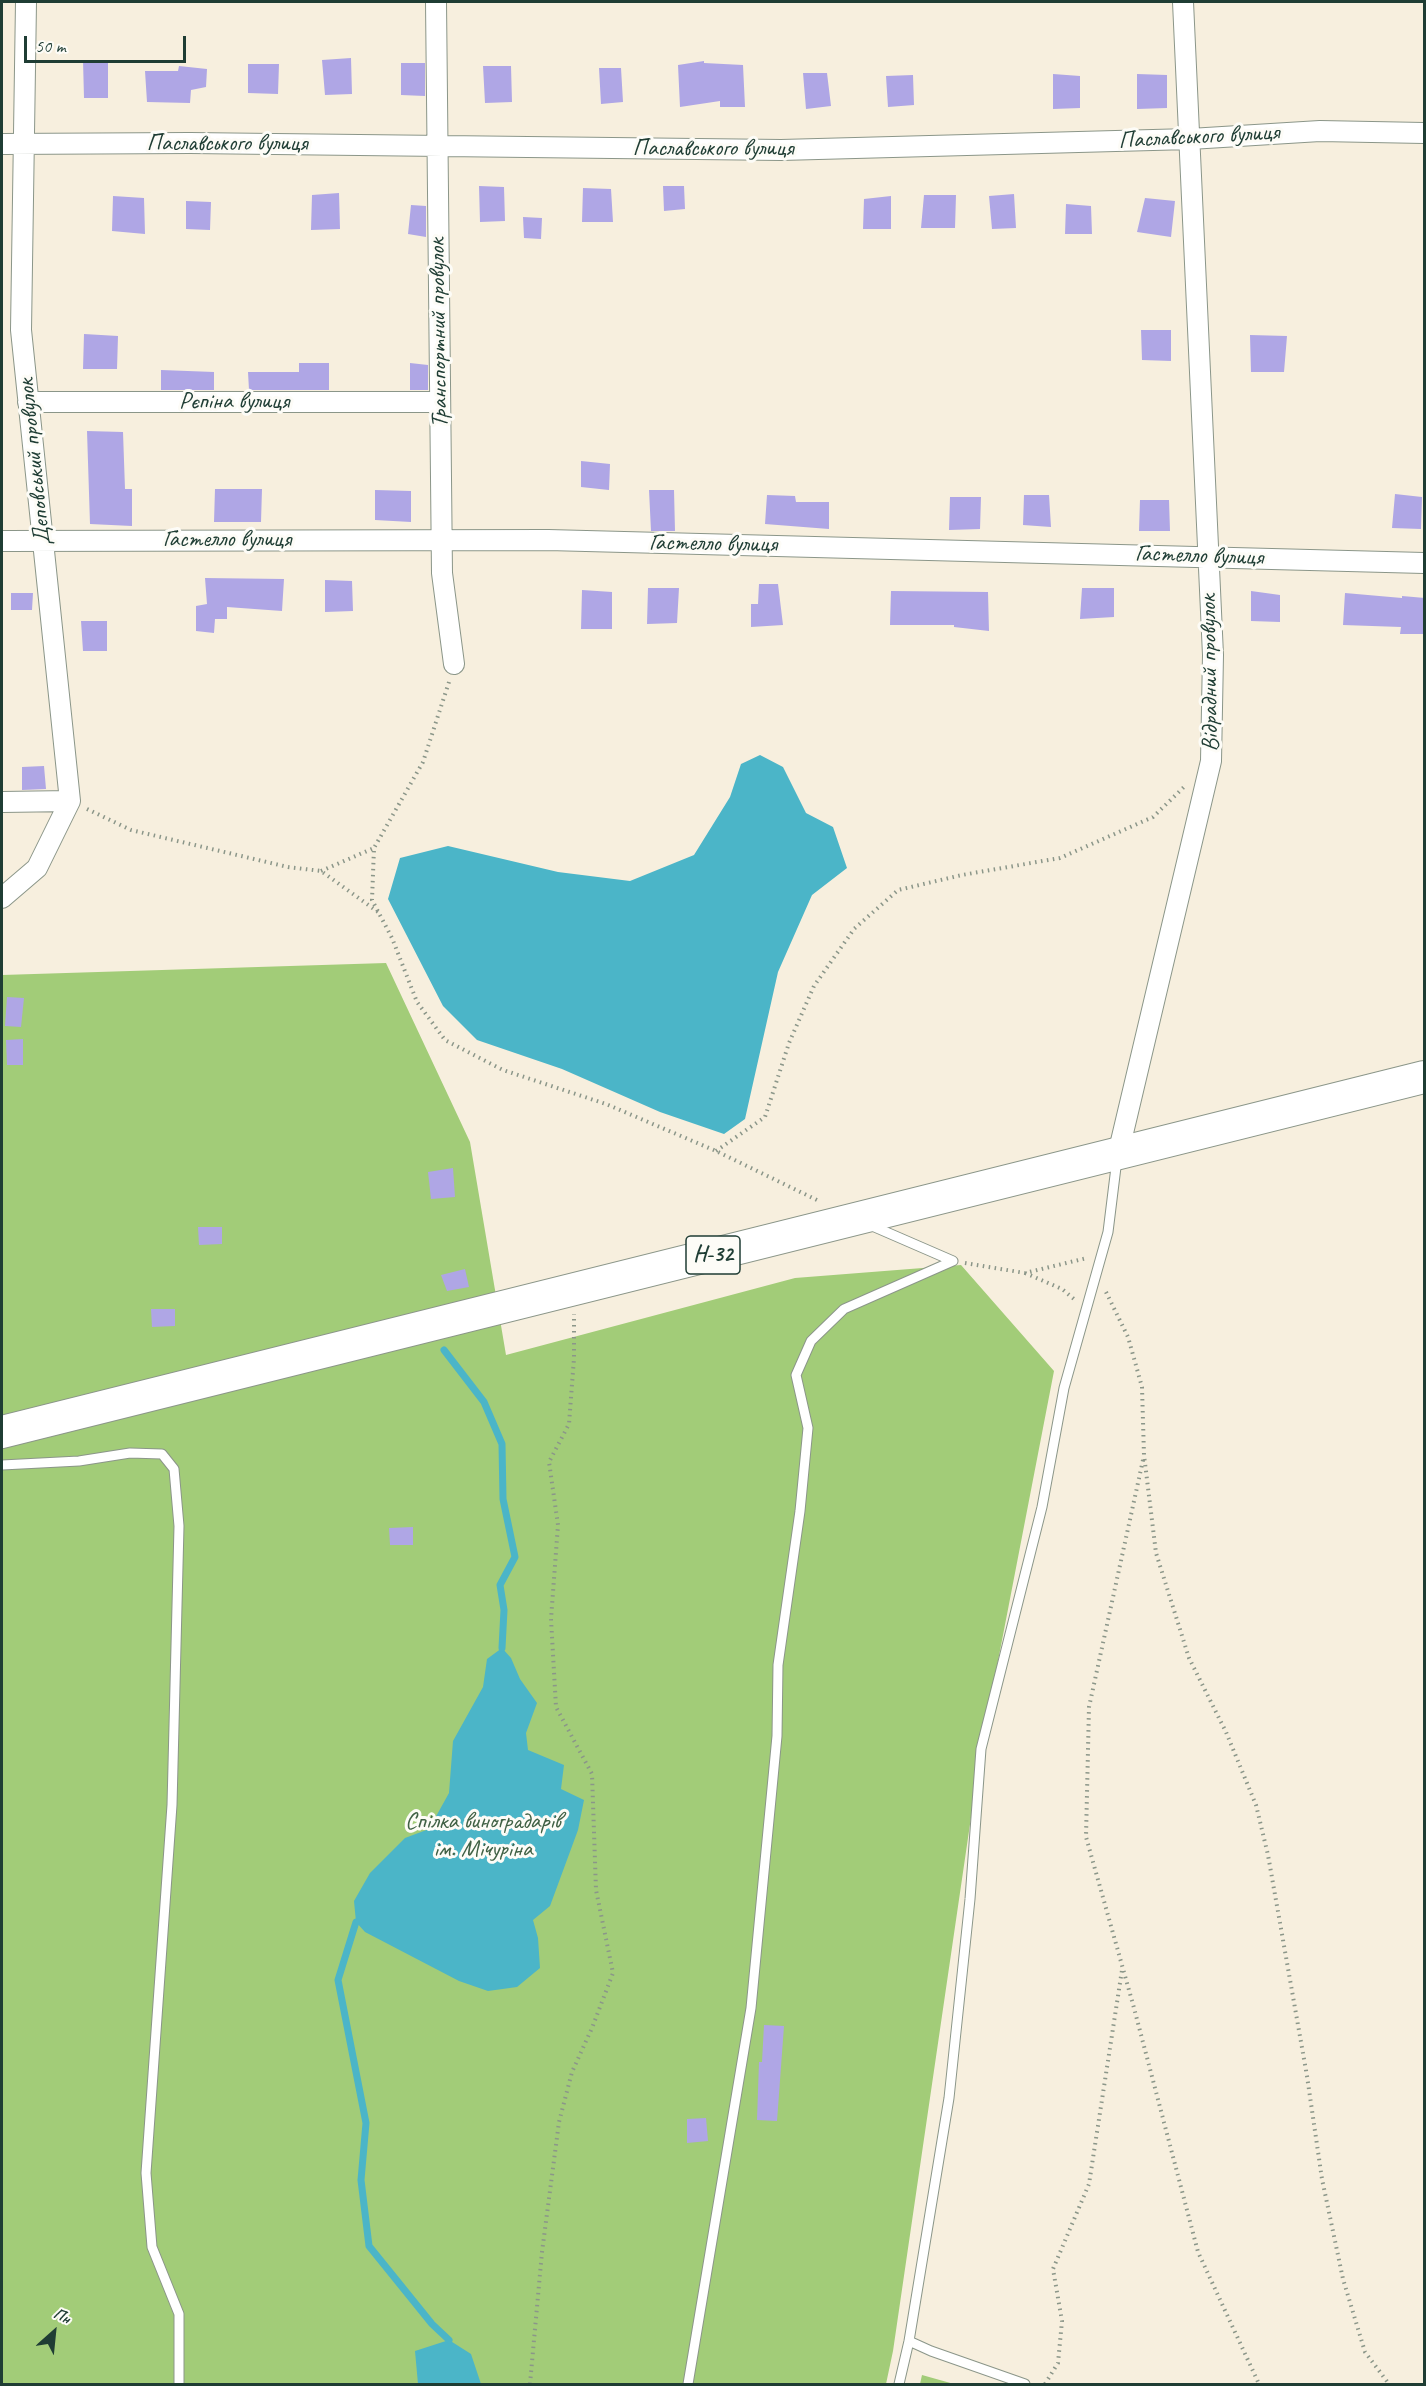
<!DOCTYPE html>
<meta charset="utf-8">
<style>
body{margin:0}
#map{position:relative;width:1426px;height:2386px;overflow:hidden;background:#f7efde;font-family:Caveat,sans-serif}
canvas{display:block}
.frame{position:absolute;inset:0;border:3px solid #1f3d34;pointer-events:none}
.north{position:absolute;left:24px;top:2302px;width:60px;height:60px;-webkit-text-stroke:4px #fdfcf7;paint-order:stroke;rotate:27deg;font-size:16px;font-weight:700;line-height:24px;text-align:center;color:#1f3d34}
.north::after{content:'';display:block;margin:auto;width:21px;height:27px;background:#1f3d34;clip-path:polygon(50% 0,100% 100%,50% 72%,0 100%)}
.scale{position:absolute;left:24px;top:36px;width:162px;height:27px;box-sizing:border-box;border:3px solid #1f3d34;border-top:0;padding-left:8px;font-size:18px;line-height:21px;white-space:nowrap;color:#1f3d34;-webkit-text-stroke:4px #fdfcf7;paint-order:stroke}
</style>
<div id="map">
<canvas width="1426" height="2386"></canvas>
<div class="frame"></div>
<div class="north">Пн</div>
<div class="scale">50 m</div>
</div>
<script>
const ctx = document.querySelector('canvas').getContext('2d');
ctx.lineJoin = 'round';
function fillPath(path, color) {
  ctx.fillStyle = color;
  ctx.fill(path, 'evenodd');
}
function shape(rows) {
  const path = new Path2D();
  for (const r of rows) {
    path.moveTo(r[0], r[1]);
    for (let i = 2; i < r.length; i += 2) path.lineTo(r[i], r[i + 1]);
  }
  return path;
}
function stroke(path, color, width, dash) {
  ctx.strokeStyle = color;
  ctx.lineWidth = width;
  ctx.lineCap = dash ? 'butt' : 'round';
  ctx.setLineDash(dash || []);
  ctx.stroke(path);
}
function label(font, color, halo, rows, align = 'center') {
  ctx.font = font + ' Caveat,sans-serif';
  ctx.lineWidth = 6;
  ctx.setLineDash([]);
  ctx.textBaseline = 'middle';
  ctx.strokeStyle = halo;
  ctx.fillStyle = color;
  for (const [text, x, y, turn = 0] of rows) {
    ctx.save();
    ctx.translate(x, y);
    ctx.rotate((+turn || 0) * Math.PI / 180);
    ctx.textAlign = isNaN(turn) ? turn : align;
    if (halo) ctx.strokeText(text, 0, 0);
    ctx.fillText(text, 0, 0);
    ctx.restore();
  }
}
fillPath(shape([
 [386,963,470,1142,506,1355,795,1278,961,1265,1054,1371,981,1749,893,2351,886,2384,2,2384,2,975],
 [922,2375,954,2384,920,2384]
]), '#a2cc78');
fillPath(shape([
 [760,755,783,767,806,813,833,827,847,868,812,895,778,972,745,1119,724,1134,660,1112,562,1069,477,1040,443,1006,388,899,400,858,448,846,558,872,630,881,694,855,730,797,741,764],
 [502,1648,511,1658,520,1679,537,1703,526,1733,528,1750,564,1765,561,1789,584,1800,578,1830,550,1906,533,1920,538,1938,540,1968,517,1987,488,1991,459,1981,365,1932,356,1922,354,1901,370,1873,405,1838,429,1829,449,1793,453,1741,483,1687,487,1659],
 [449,2340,471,2354,481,2384,418,2384,415,2351]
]), '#4bb5c8');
stroke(shape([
 [444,1350,484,1402,502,1444,503,1499,515,1557,500,1585,504,1610,502,1648],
 [356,1922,338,1980,366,2123,361,2180,369,2246,432,2324,449,2340]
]), '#4bb5c8', 7);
fillPath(shape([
 [351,58,352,94,325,95,322,60],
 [83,60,108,60,108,98,84,98],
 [704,61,704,63,743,65,745,107,720,107,720,101,680,107,678,65],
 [401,63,425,63,425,96,401,95],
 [248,64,279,64,278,94,248,93],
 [179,66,207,69,206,87,191,90,190,103,147,102,145,71,178,71],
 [483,66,511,66,512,102,485,103],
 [599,68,621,68,623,102,601,104],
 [803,73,827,73,831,106,806,109],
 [1053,74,1080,76,1080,108,1053,109],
 [1137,74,1167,75,1167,108,1137,109],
 [913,75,914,105,888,107,886,76],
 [479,186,504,187,505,221,480,222],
 [663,186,684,186,685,209,664,211],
 [583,188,611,189,613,222,582,222],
 [339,193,340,229,311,230,312,195],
 [1014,194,1016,228,992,229,989,196],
 [924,195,956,195,955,228,921,228],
 [113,196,144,198,145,234,112,231],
 [891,196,891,229,863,229,864,199],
 [1145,198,1175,201,1171,237,1137,232],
 [186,201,211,202,210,230,186,229],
 [1066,204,1091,206,1092,234,1065,234],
 [411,205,426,206,426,237,408,234],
 [523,217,542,218,541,239,524,238],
 [1141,330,1171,330,1171,361,1142,360],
 [84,334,118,336,117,369,83,369],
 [1250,335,1287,336,1284,372,1251,372],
 [299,363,329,363,329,390,249,390,248,372,299,372],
 [410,363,428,365,428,390,410,390],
 [161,370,214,372,214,390,161,390],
 [87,431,123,432,125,489,132,489,132,526,90,524],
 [581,461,610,464,609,490,581,487],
 [215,489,262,489,261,522,214,522],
 [375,490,411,491,411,522,375,520],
 [649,490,674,490,675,531,651,531],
 [1395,494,1422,497,1421,529,1392,528],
 [767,495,795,496,796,502,829,502,829,529,765,524],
 [1024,495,1049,495,1051,527,1023,525],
 [950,497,981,497,980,529,949,530],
 [1140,500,1169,500,1170,531,1139,531],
 [205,578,284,579,282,611,227,607,227,619,215,619,214,633,196,631,196,606,207,604],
 [325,580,352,581,353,611,325,612],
 [759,584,778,584,783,625,751,627,751,604,758,604],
 [648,588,679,588,677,623,647,624],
 [1082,588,1114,588,1114,617,1080,619],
 [582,590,612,592,612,629,581,629],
 [891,591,988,592,989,631,954,627,954,625,890,625],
 [1251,591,1280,595,1280,622,1251,621],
 [11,593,33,593,32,610,11,610],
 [1345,593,1402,598,1402,596,1425,598,1425,634,1400,634,1401,627,1343,625],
 [81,621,107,621,107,651,83,651],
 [44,766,46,789,22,790,22,767],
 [7,997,24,998,21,1027,5,1026],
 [23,1039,23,1065,7,1065,6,1040],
 [453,1168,455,1197,431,1199,428,1172],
 [198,1227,222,1227,222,1244,199,1245],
 [465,1269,469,1287,447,1291,441,1275],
 [151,1309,175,1309,175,1326,152,1327],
 [413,1527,413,1545,390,1545,389,1528],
 [764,2025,784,2026,777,2121,757,2120,759,2062,762,2062],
 [706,2118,708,2141,687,2143,687,2119]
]), '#afa6e5');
const service = shape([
 [2,1465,79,1461,130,1453,162,1454,174,1469,179,1526,172,1805,146,2173,152,2247,179,2314,179,2384],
 [909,2341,931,2351,1025,2384],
 [688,2384,751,2008,777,1736,778,1665,800,1511,808,1428,796,1375,811,1341,844,1309,953,1261,870,1225],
 [899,2384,909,2341,949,2098,970,1899,981,1749,1042,1507,1064,1388,1108,1232,1117,1159]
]);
const minor = shape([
 [436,2,442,573,454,664],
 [2,144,190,143,781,150,1190,139,1320,131,1424,133],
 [28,402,440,402],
 [2,541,548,540,1424,563],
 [2,802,70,801],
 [2,898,37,868,70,801,21,330,26,2],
 [1118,1154,1211,761,1213,655,1183,2]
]);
const primary = shape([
 [2,1432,1424,1077]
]);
stroke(service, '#8b9689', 11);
stroke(minor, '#8b9689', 22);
stroke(primary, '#8b9689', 34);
stroke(shape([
 [449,682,423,762,374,848,372,900,392,938,417,1002,445,1040,503,1070,606,1104,716,1151,819,1201],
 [87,809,131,830,288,867,321,871,378,912],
 [321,871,374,848],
 [716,1151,765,1117,789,1043,814,986,854,929,898,890,962,875,1060,858,1153,817,1185,786],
 [965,1263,1025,1273,1087,1258],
 [1025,1273,1062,1289,1074,1299],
 [1106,1292,1128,1337,1142,1387,1144,1455,1156,1553,1189,1658,1226,1732,1256,1805,1268,1855,1307,2076,1322,2179,1343,2279,1365,2352,1389,2384],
 [1143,1460,1089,1707,1086,1837,1134,2008,1198,2252,1259,2384],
 [530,2384,542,2252,559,2122,572,2072,592,2028,613,1973,596,1890,592,1774,556,1707,551,1619,558,1525,549,1462,569,1424,574,1358,574,1314],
 [1045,2384,1058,2363,1062,2321,1053,2269,1089,2184,1122,1970]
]), '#8b9689', 4, [1.5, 4.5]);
stroke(service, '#fff', 9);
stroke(minor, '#fff', 20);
stroke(primary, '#fff', 32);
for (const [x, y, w] of [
 [713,1255,54]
]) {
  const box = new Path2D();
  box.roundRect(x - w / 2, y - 19, w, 38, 4.5);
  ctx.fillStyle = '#fdfcf7';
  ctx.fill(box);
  stroke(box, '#1f3d34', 1.5);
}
label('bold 22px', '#1f3d34', null, [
 ["Н-32",713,1255]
]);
label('24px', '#1f3d34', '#fdfcf7', [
 ["Паславського вулиця",1199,137,-3],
 ["Паславського вулиця",227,144],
 ["Паславського вулиця",713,149],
 ["Транспортний провулок",439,333,-91],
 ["Рєпіна вулиця",234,402],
 ["Деповський провулок",35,462,-96],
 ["Гастелло вулиця",227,540],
 ["Гастелло вулиця",713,544,1],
 ["Гастелло вулиця",1199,556,2],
 ["Відрадний провулок",1210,673,-91]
]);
label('24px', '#406145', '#fdfcf7', [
 ["Спілка виноградарів",483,1822],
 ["ім. Мічуріна",483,1850]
]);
</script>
